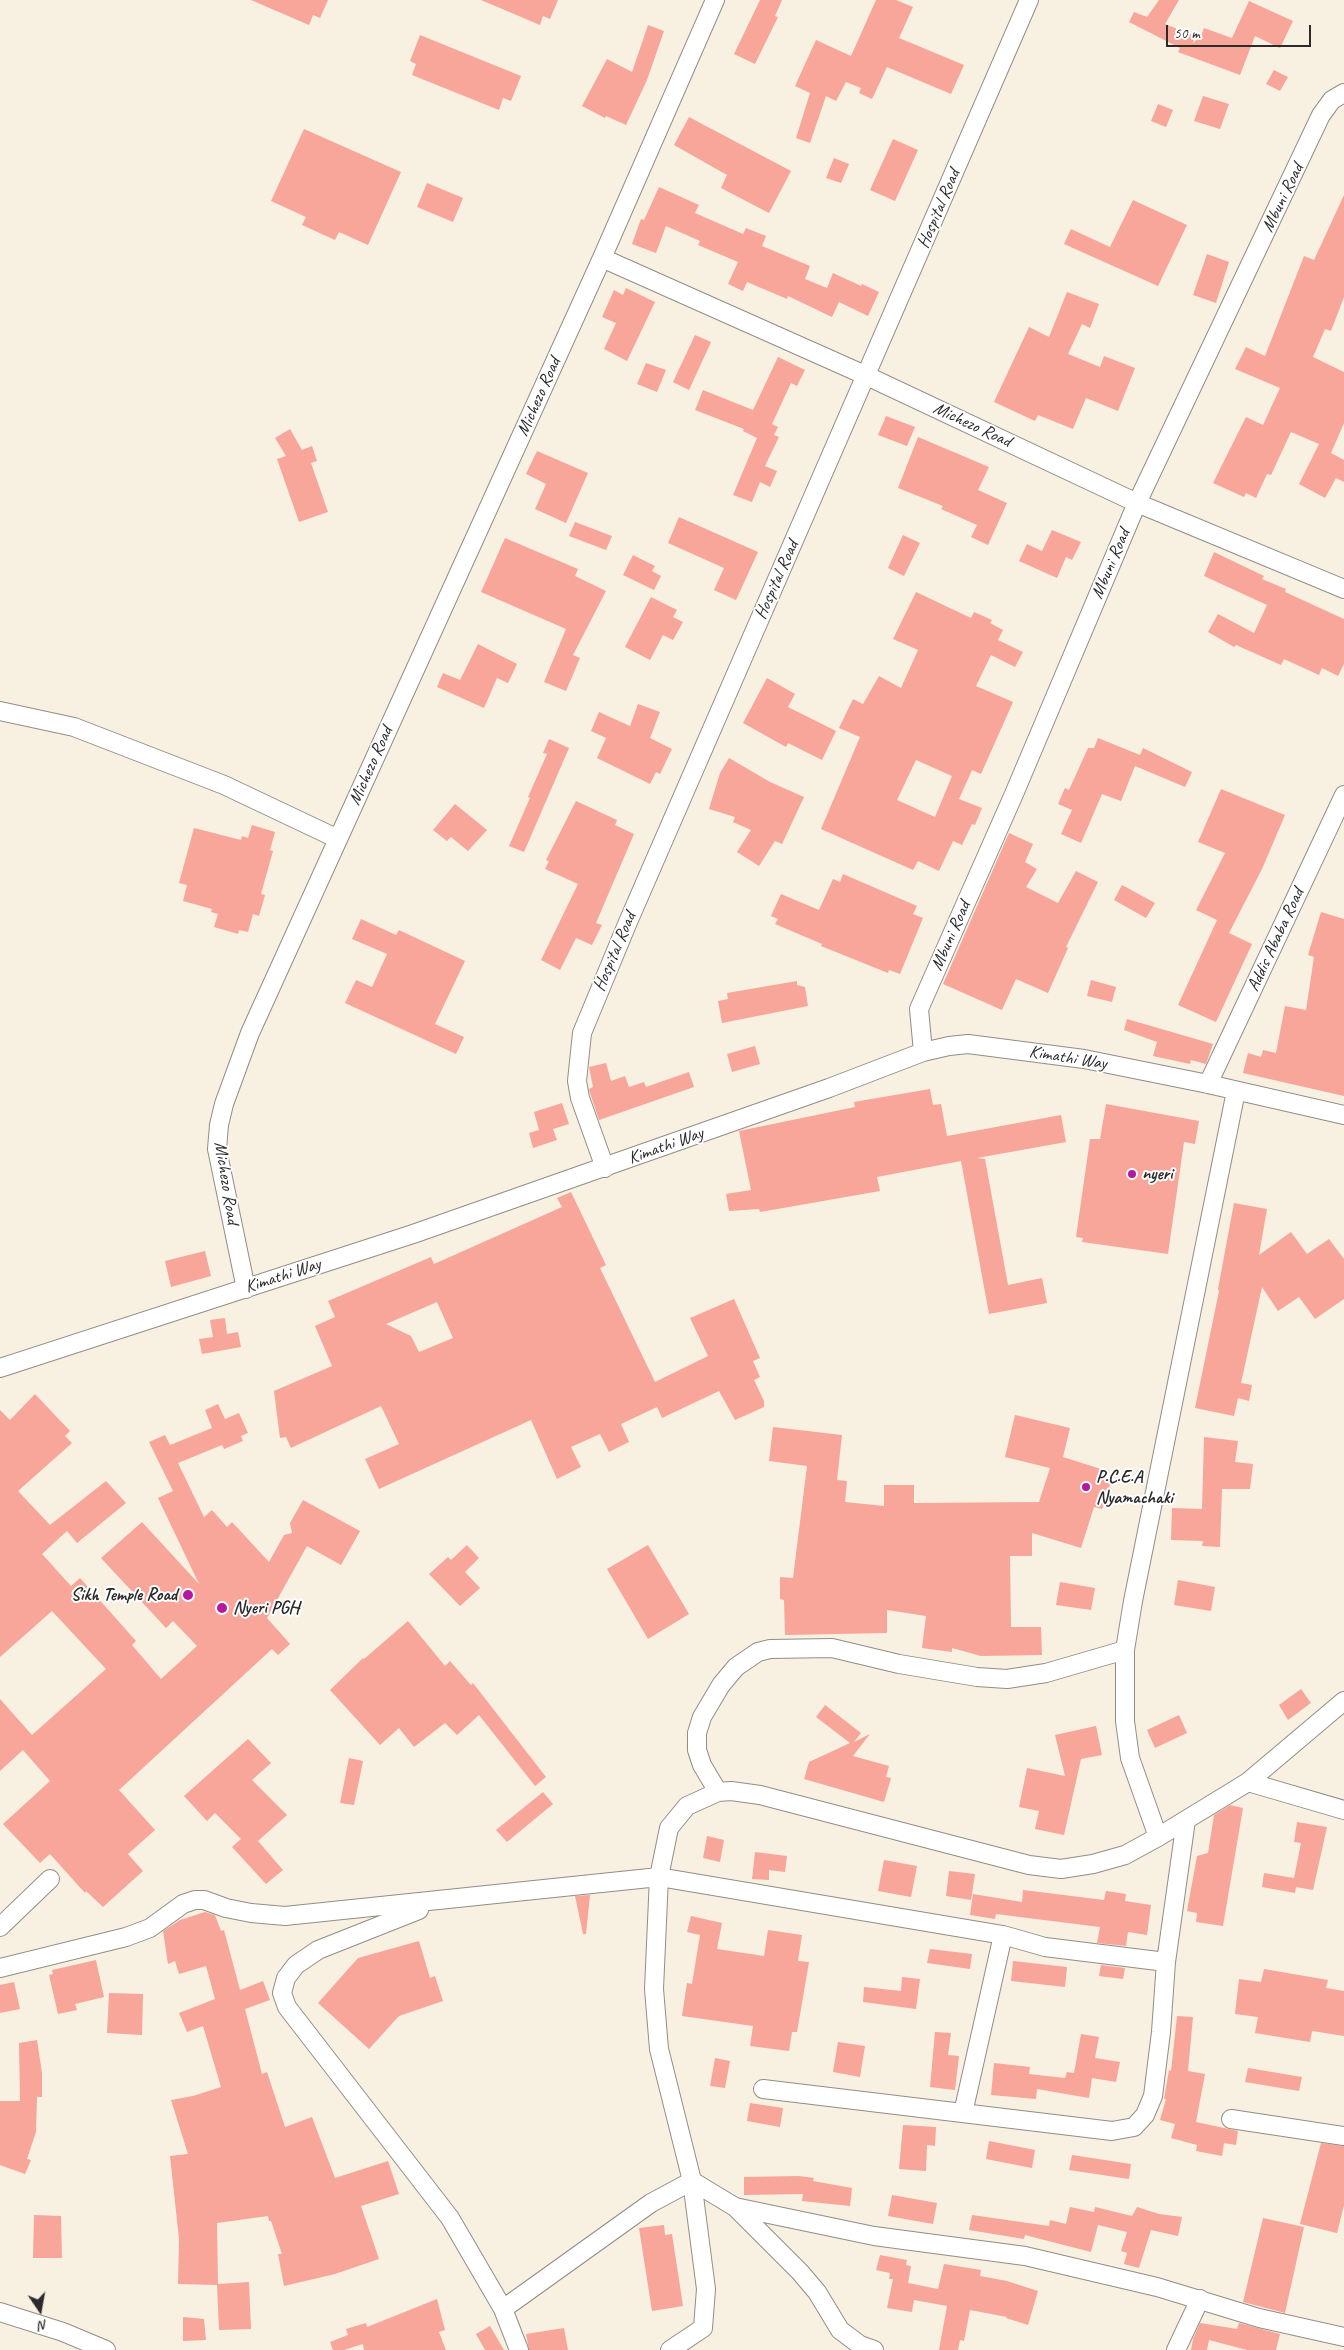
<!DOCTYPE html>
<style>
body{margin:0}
#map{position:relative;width:1344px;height:2350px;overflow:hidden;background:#f8f0e1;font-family:Caveat,sans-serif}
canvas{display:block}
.north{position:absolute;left:15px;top:2285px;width:50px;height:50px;-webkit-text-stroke:4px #fff;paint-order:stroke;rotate:168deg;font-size:14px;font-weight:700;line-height:20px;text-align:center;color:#2b2b2b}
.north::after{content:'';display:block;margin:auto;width:18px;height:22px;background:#2b2b2b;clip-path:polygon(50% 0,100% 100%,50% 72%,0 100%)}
.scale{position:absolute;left:1166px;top:25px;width:145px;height:22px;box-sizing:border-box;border:2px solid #2b2b2b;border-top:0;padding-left:6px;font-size:15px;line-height:18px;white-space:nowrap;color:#2b2b2b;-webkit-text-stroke:4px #fff;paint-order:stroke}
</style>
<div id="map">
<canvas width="1344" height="2350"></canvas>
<div class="north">N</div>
<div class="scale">50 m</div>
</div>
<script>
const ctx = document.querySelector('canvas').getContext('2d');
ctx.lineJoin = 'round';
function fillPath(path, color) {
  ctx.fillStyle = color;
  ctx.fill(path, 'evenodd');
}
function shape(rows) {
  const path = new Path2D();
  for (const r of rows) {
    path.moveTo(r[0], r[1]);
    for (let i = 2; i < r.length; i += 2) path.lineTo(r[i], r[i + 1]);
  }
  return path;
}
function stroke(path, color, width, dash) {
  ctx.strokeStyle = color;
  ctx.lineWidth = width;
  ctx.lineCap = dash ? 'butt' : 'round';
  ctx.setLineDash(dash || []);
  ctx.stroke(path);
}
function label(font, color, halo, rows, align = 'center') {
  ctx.font = font + ' Caveat,sans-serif';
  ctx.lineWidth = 4;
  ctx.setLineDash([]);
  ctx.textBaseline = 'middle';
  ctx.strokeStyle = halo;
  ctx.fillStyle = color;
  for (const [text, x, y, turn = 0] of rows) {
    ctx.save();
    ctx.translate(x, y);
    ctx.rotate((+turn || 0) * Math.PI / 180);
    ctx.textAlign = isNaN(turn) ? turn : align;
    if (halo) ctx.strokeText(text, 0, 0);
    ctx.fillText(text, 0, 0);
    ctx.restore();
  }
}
fillPath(shape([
 [251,0,328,0,320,18,313,15,309,25],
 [481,0,558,0,550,19,543,16,540,25],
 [760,0,782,0,775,16,778,17,755,64,734,54],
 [876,0,896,0,913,7,899,38,964,65,951,94,887,67,872,99,859,93,861,88,846,82,836,101,826,96,810,143,796,138,810,93,795,86,816,40,851,56],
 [1159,0,1179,0,1165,24,1200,38,1204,28,1232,38,1249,1,1293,21,1280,48,1255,36,1240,75,1178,52,1180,48,1129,22,1134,12,1147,17],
 [648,25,664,31,647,80,626,125,606,116,605,118,582,106,607,59,632,72],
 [420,35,521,76,511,101,503,98,499,110,412,75,416,64,410,61],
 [1274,70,1288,77,1280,91,1266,84],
 [1203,96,1229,104,1220,129,1194,121],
 [1158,104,1173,110,1166,127,1151,121],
 [689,117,791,171,769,213,721,188,727,175,674,145],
 [304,129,401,172,368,245,339,232,335,240,302,225,306,217,271,201],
 [893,139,918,150,895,201,870,190],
 [834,158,849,164,841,183,826,178],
 [427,183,463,198,453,222,417,207],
 [659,187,699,205,695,213,743,234,746,228,766,236,762,246,810,266,805,279,827,288,833,273,861,286,862,284,879,292,868,316,839,302,832,317,788,296,787,299,747,282,743,291,728,284,738,262,698,245,700,241,666,226,656,253,632,244,641,219,644,220],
 [1344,195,1344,297,1331,331,1325,329,1313,357,1344,372,1344,423,1331,453,1344,460,1344,482,1336,478,1325,498,1299,484,1319,444,1291,432,1271,475,1267,474,1256,498,1246,493,1244,497,1213,483,1246,417,1263,425,1280,388,1235,369,1246,347,1265,356,1304,256,1314,260],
 [1133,200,1187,225,1158,286,1064,244,1071,229,1110,247],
 [1207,254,1229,262,1216,303,1193,295],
 [626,288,655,302,627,361,604,349,616,323,602,317,614,290,623,295],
 [1067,292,1099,304,1090,328,1082,324,1068,354,1100,367,1104,356,1135,368,1118,411,1086,398,1073,429,1038,415,1035,421,994,402,1029,327,1049,337],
 [695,335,711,342,689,390,673,382],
 [778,357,805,370,797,386,791,383,772,424,778,427,774,435,779,437,765,466,777,471,770,487,760,482,752,502,733,495,757,438,743,431,744,429,695,410,703,390,753,410],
 [646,363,666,370,657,392,637,384],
 [886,416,915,427,907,446,878,435],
 [290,429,302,450,312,446,317,461,311,463,328,512,299,522,277,459,286,456,275,438],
 [918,437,989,467,978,490,1007,503,988,545,971,537,977,525,941,509,943,506,898,488],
 [537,451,588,473,566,523,535,509,546,484,526,474],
 [679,517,758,552,736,600,714,590,724,568,668,543],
 [575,522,612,536,606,550,569,536],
 [1052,530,1081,542,1072,560,1066,557,1057,578,1019,561,1027,544,1042,551],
 [903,535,920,543,904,576,888,568],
 [505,538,578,569,575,576,606,591,573,655,580,658,566,691,544,682,566,629,481,592],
 [1214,552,1264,576,1262,579,1286,589,1285,592,1344,619,1344,664,1338,676,1322,668,1319,675,1284,659,1281,665,1236,645,1234,647,1208,632,1218,614,1254,633,1267,605,1204,576],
 [633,555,655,566,652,571,661,576,654,590,623,575],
 [916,592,971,618,974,612,992,620,990,623,1003,630,998,640,1023,652,1015,667,991,655,976,686,1013,702,981,774,972,770,959,799,982,808,975,825,972,824,962,845,953,841,939,871,918,861,913,870,821,829,860,737,839,728,853,699,863,704,879,676,901,688,918,650,893,639],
 [916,760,952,776,935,817,897,800],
 [651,597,677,610,673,617,683,622,673,640,663,635,650,660,625,647],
 [478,644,517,664,508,683,497,678,484,708,437,687,443,673,460,680],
 [767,678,795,694,788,707,836,731,822,760,788,743,786,747,743,723],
 [638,704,660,712,650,738,672,749,660,774,656,772,650,784,597,758,606,738,591,731,599,712,630,726],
 [1098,738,1140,755,1143,748,1192,772,1185,787,1135,766,1121,801,1102,794,1081,843,1061,834,1072,810,1058,804,1065,788,1069,790,1088,748,1094,748],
 [549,739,569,748,524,852,509,846,530,798,528,797,547,754,543,753],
 [729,758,770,782,804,797,782,844,775,841,759,866,737,852,751,830,733,822,735,817,709,809,720,773],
 [1221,789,1285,815,1262,869,1229,933,1252,944,1216,1022,1178,1005,1217,920,1196,910,1225,853,1198,842],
 [576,801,617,820,615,825,634,834,596,923,602,925,592,945,576,938,560,970,541,960,578,884,545,869,549,861,546,860],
 [455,804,487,830,468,851,451,837,447,841,433,830],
 [252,825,275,832,270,850,273,851,261,894,265,895,259,916,253,914,248,932,239,930,238,934,214,927,218,914,211,912,212,909,183,901,187,885,179,883,194,828,241,840,242,836,248,838],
 [1009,833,1033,844,1025,862,1037,869,1026,887,1058,903,1076,871,1098,882,1066,947,1068,948,1048,993,1016,979,1002,1010,943,984],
 [843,874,917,906,913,914,923,918,900,974,889,970,888,973,821,946,822,944,775,924,778,919,771,916,781,894,819,910,833,879,840,882],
 [1122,885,1155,903,1146,918,1114,900],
 [1321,912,1344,919,1344,1096,1243,1073,1248,1053,1261,1057,1263,1050,1276,1053,1285,1006,1306,1010,1314,957,1308,955],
 [361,919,396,935,399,930,465,961,435,1024,464,1037,456,1054,345,1003,356,980,372,987,387,954,352,939],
 [1091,980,1116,987,1112,1002,1087,996],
 [797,981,797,985,805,987,808,1006,722,1023,718,1001,728,999,727,993],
 [1127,1019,1213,1044,1206,1064,1191,1060,1190,1064,1153,1056,1157,1042,1124,1030],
 [755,1046,760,1064,732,1072,727,1054],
 [606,1063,611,1081,625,1076,629,1087,644,1082,646,1087,689,1072,694,1087,599,1120,590,1093,589,1089,593,1087,589,1067],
 [930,1089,933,1105,941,1104,947,1136,1061,1115,1066,1142,977,1158,985,1159,1008,1285,1042,1278,1047,1303,989,1314,961,1161,877,1177,880,1191,760,1212,759,1209,729,1211,726,1194,751,1190,739,1131,855,1107,854,1102],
 [562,1103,569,1124,553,1129,557,1140,533,1148,529,1133,539,1130,534,1112],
 [1106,1104,1199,1121,1195,1144,1184,1142,1168,1254,1082,1242,1083,1238,1076,1237,1090,1139,1100,1139],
 [571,1192,606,1265,600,1268,655,1382,708,1356,690,1318,734,1299,760,1358,753,1361,760,1377,754,1380,764,1401,764,1407,735,1420,719,1391,662,1418,657,1407,621,1424,629,1442,609,1452,600,1434,571,1447,581,1467,557,1479,531,1420,379,1489,365,1459,399,1444,381,1406,291,1448,286,1437,280,1438,274,1391,332,1366,315,1326,335,1317,328,1301,431,1257,434,1264,562,1207,557,1198],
 [437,1302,453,1338,419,1352,411,1336,386,1324],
 [1234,1203,1267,1209,1259,1255,1291,1232,1307,1254,1329,1239,1344,1259,1344,1299,1315,1319,1299,1297,1278,1311,1262,1287,1241,1383,1252,1385,1249,1401,1238,1398,1234,1416,1195,1408,1219,1291,1218,1289],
 [205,1251,211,1276,171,1287,165,1261],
 [225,1318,227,1334,238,1332,241,1347,202,1354,199,1339,213,1337,210,1320],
 [35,1394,70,1431,65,1436,72,1443,18,1491,50,1525,106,1481,126,1503,77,1543,67,1531,42,1554,71,1586,80,1578,136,1641,132,1645,161,1679,197,1646,173,1621,166,1628,101,1558,142,1522,199,1584,158,1498,173,1491,149,1442,165,1435,170,1445,212,1428,205,1410,218,1404,225,1419,239,1413,248,1433,241,1436,243,1441,224,1449,222,1445,178,1463,204,1517,212,1510,227,1527,232,1522,269,1562,284,1535,292,1533,290,1523,303,1500,360,1531,341,1565,307,1546,267,1618,290,1644,278,1655,272,1649,119,1790,155,1830,128,1854,143,1871,103,1907,86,1891,85,1893,50,1854,40,1863,3,1824,50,1781,23,1750,0,1771,0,1699,32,1735,106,1669,52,1611,0,1657,0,1410,10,1420],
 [1015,1415,1070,1428,1063,1457,1104,1470,1102,1476,1112,1479,1102,1509,1094,1507,1081,1548,1032,1533,1032,1556,1010,1556,1011,1627,1041,1627,1042,1655,981,1656,952,1648,952,1652,922,1648,926,1616,887,1610,887,1633,785,1635,784,1600,780,1599,780,1577,793,1578,807,1466,769,1461,773,1427,842,1435,837,1480,847,1481,845,1502,884,1506,884,1485,914,1485,914,1503,1039,1502,1050,1468,1005,1457],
 [1204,1437,1238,1441,1235,1462,1253,1464,1250,1489,1222,1489,1220,1547,1202,1546,1203,1541,1171,1540,1172,1508,1202,1509],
 [467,1545,479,1558,465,1572,480,1588,460,1606,429,1574,448,1557,451,1560],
 [648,1545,689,1614,648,1639,607,1569],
 [1178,1580,1215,1587,1211,1611,1174,1605],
 [1060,1582,1095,1588,1091,1610,1056,1605],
 [408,1621,445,1666,450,1661,471,1685,473,1683,546,1777,535,1786,479,1715,457,1735,445,1723,414,1747,399,1728,380,1745,330,1690,363,1658,364,1659],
 [1301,1689,1311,1703,1288,1720,1279,1705],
 [825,1705,861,1733,854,1742,870,1734,853,1756,889,1766,886,1777,891,1778,884,1802,804,1779,809,1762,850,1743,816,1717],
 [1179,1715,1187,1733,1155,1748,1147,1730],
 [1096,1726,1102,1755,1081,1759,1064,1835,1035,1829,1039,1811,1019,1807,1027,1768,1065,1776,1055,1735],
 [248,1739,271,1763,252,1780,287,1815,258,1841,283,1870,266,1884,232,1847,241,1839,215,1813,207,1821,184,1796],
 [349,1758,363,1761,354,1805,340,1803],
 [543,1792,553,1804,507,1842,496,1830],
 [1230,1805,1243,1808,1223,1926,1196,1922,1197,1913,1187,1911,1197,1856,1208,1853,1214,1815],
 [1297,1822,1327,1827,1313,1890,1296,1887,1295,1893,1262,1887,1264,1873,1294,1878,1301,1843,1294,1842],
 [707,1836,724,1840,720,1862,703,1858],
 [755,1852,787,1856,785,1872,769,1870,769,1880,752,1879],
 [884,1860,917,1866,911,1897,878,1891],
 [949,1871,975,1874,971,1900,946,1896],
 [1023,1890,1104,1900,1106,1891,1126,1894,1125,1901,1151,1905,1147,1935,1128,1932,1126,1946,1097,1943,1100,1927,996,1914,995,1919,970,1915,973,1894,1022,1902],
 [590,1895,586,1934,583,1934,575,1896],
 [205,1912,215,1915,221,1931,224,1930,240,1990,263,1981,270,2000,245,2009,262,2074,267,2072,285,2127,312,2117,335,2178,388,2161,399,2194,361,2206,379,2259,335,2274,284,2286,278,2254,282,2254,271,2221,269,2221,268,2216,217,2223,218,2284,249,2282,251,2329,219,2330,217,2285,178,2284,179,2239,170,2156,188,2154,171,2100,193,2096,221,2087,203,2026,187,2032,179,2013,215,1999,206,1966,179,1974,175,1961,168,1964,163,1931,180,1920],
 [691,1916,722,1923,717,1949,764,1956,768,1930,802,1935,798,1961,809,1962,797,2032,792,2032,789,2051,750,2046,753,2026,682,2016,687,1983,692,1984,700,1935,687,1932],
 [419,1941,430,1978,435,1976,443,2001,399,2016,369,2049,318,2003,358,1958],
 [930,1949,972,1954,970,1969,927,1963],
 [96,1960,104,1997,75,2004,77,2010,58,2014,49,1975,53,1974,52,1970],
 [1013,1961,1067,1967,1065,1987,1011,1981],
 [1101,1965,1125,1968,1123,1979,1099,1976],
 [1264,1969,1328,1980,1326,1988,1344,1991,1344,2036,1312,2031,1310,2042,1255,2033,1258,2017,1235,2014,1239,1979,1261,1982],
 [902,1977,920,1979,916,2009,863,2002,864,1987,901,1991],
 [14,1982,20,2009,0,2013,0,1985],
 [109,1993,143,1994,142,2035,107,2033],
 [1177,2016,1193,2017,1188,2071,1205,2074,1196,2122,1238,2131,1236,2145,1224,2143,1222,2156,1196,2151,1197,2145,1171,2138,1175,2124,1160,2120,1166,2099,1164,2099,1169,2070,1171,2071],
 [935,2032,951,2033,948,2055,959,2056,955,2090,930,2087],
 [1081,2034,1099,2037,1095,2058,1120,2062,1116,2082,1092,2078,1089,2098,1037,2089,1036,2099,991,2095,994,2063,1030,2067,1029,2074,1065,2078,1067,2072,1074,2073],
 [37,2040,42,2073,42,2097,37,2097,36,2132,27,2159,31,2160,25,2174,0,2165,0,2101,20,2101,19,2043],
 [838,2042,865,2046,860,2077,833,2072],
 [715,2058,730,2061,725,2088,710,2086],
 [1248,2068,1302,2077,1299,2091,1245,2082],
 [750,2103,783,2108,780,2127,747,2121],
 [903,2125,936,2127,935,2146,927,2145,926,2171,899,2169],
 [989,2141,1035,2150,1032,2168,986,2159],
 [1321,2143,1344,2146,1344,2205,1337,2233,1300,2224],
 [1072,2155,1131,2164,1129,2179,1069,2170],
 [799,2176,814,2178,813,2181,852,2188,850,2206,802,2201,803,2194,744,2195,744,2177],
 [892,2195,937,2203,933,2224,888,2216],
 [1070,2207,1094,2212,1095,2207,1132,2216,1137,2207,1159,2214,1182,2217,1178,2236,1151,2230,1139,2268,1124,2264,1127,2253,1121,2251,1127,2232,1098,2225,1091,2252,1025,2235,1024,2239,969,2230,972,2215,1049,2226,1050,2220,1066,2224],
 [34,2215,61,2216,62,2258,33,2258],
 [1263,2218,1304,2227,1285,2313,1243,2302],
 [664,2225,665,2235,672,2234,683,2306,652,2311,639,2228],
 [880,2255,907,2260,906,2265,911,2266,908,2283,938,2289,944,2264,981,2270,980,2276,1007,2281,1038,2291,1028,2325,1006,2318,1007,2317,970,2310,964,2341,960,2340,958,2350,939,2350,947,2306,914,2300,912,2312,887,2308,893,2279,889,2279,890,2273,876,2270],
 [437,2299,445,2330,439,2332,446,2350,364,2350,363,2344,344,2350,333,2350,330,2342,348,2335,346,2329,366,2323,367,2327],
 [183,2317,204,2319,206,2340,183,2341],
 [1200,2323,1237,2329,1239,2323,1280,2334,1276,2350,1247,2350,1209,2340,1207,2350,1191,2350,1193,2339],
 [490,2326,504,2350,485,2350,476,2334],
 [564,2328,568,2350,529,2350,526,2334]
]), '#f8a59a');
const minor = shape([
 [602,258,867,376,1137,503,1344,589],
 [0,711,74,727,224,785,338,839],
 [923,1052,919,1009,1014,794,1137,503,1321,115,1332,100,1344,93],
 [1208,1084,1344,795],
 [605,1168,580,1098,577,1081,582,1033,628,922,1029,0],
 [246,1289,217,1149,219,1125,224,1104,250,1033,602,258,715,0],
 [0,1368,413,1234,829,1088,923,1052,949,1046,968,1044,1084,1059,1208,1084,1344,1115],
 [1248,1782,1344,1810],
 [718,1792,702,1765,697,1750,697,1733,702,1717,721,1685,736,1667,758,1652,770,1649,832,1648,899,1664,977,1677,1007,1679,1046,1673,1125,1650],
 [1158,1837,1130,1758,1125,1721,1125,1650,1133,1601,1236,1091],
 [419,1910,318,1950,296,1965,286,1978,282,1993,287,2007,450,2218,503,2309,519,2350],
 [0,1927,50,1879],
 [0,1968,126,1937,150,1928,183,1904,195,1900,204,1900,226,1908,251,1913,285,1916,659,1877,1003,1935,1045,1947,1166,1962],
 [763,2089,1112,2131,1134,2127,1145,2115,1153,2096,1161,2032,1166,1962,1186,1820],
 [963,2113,1003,1935],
 [1231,2119,1344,2136],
 [735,2207,800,2272,817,2292,840,2330,860,2345,874,2350],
 [503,2309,651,2203,692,2181,735,2207,874,2236,1025,2256,1157,2287,1259,2318,1344,2337],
 [0,2312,63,2332,106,2350],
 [670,2350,703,2328,706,2289,692,2181,659,2049,654,1989,659,1877,669,1828,687,1806,718,1792,731,1791,760,1795,1029,1865,1061,1869,1093,1864,1125,1855,1158,1837,1248,1782,1344,1701],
 [1176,2350,1200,2299]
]);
stroke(minor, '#928e86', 20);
stroke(minor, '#fff', 18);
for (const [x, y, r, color] of [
 [1132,1174,5,"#b5179e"],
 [1086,1487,5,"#b5179e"],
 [188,1595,6,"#b5179e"],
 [222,1608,6,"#b5179e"]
]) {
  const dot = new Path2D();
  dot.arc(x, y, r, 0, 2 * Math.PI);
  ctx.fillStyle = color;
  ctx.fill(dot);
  stroke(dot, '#fff', 2);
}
label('18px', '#2b2b2b', '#fff', [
 ["Mbuni Road",1283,198,-64],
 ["Hospital Road",939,209,-67],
 ["Michezo Road",539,397,-66],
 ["Michezo Road",972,425,25],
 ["Mbuni Road",1111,564,-67],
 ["Hospital Road",777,580,-66],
 ["Michezo Road",371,766,-66],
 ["Mbuni Road",951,936,-66],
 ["Addis Ababa Road",1276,940,-65],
 ["Hospital Road",615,952,-67],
 ["Kimathi Way",1068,1058,9],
 ["Kimathi Way",666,1146,-20],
 ["Michezo Road",226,1183,81],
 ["Kimathi Way",283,1276,-18]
]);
label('bold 18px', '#2b2b2b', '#fff', [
 ["nyeri",1142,1174],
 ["P.C.E.A",1096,1477],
 ["Nyamachaki",1096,1498],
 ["Sikh Temple Road",177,1595,"right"],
 ["Nyeri PGH",233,1608]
], 'left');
</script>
